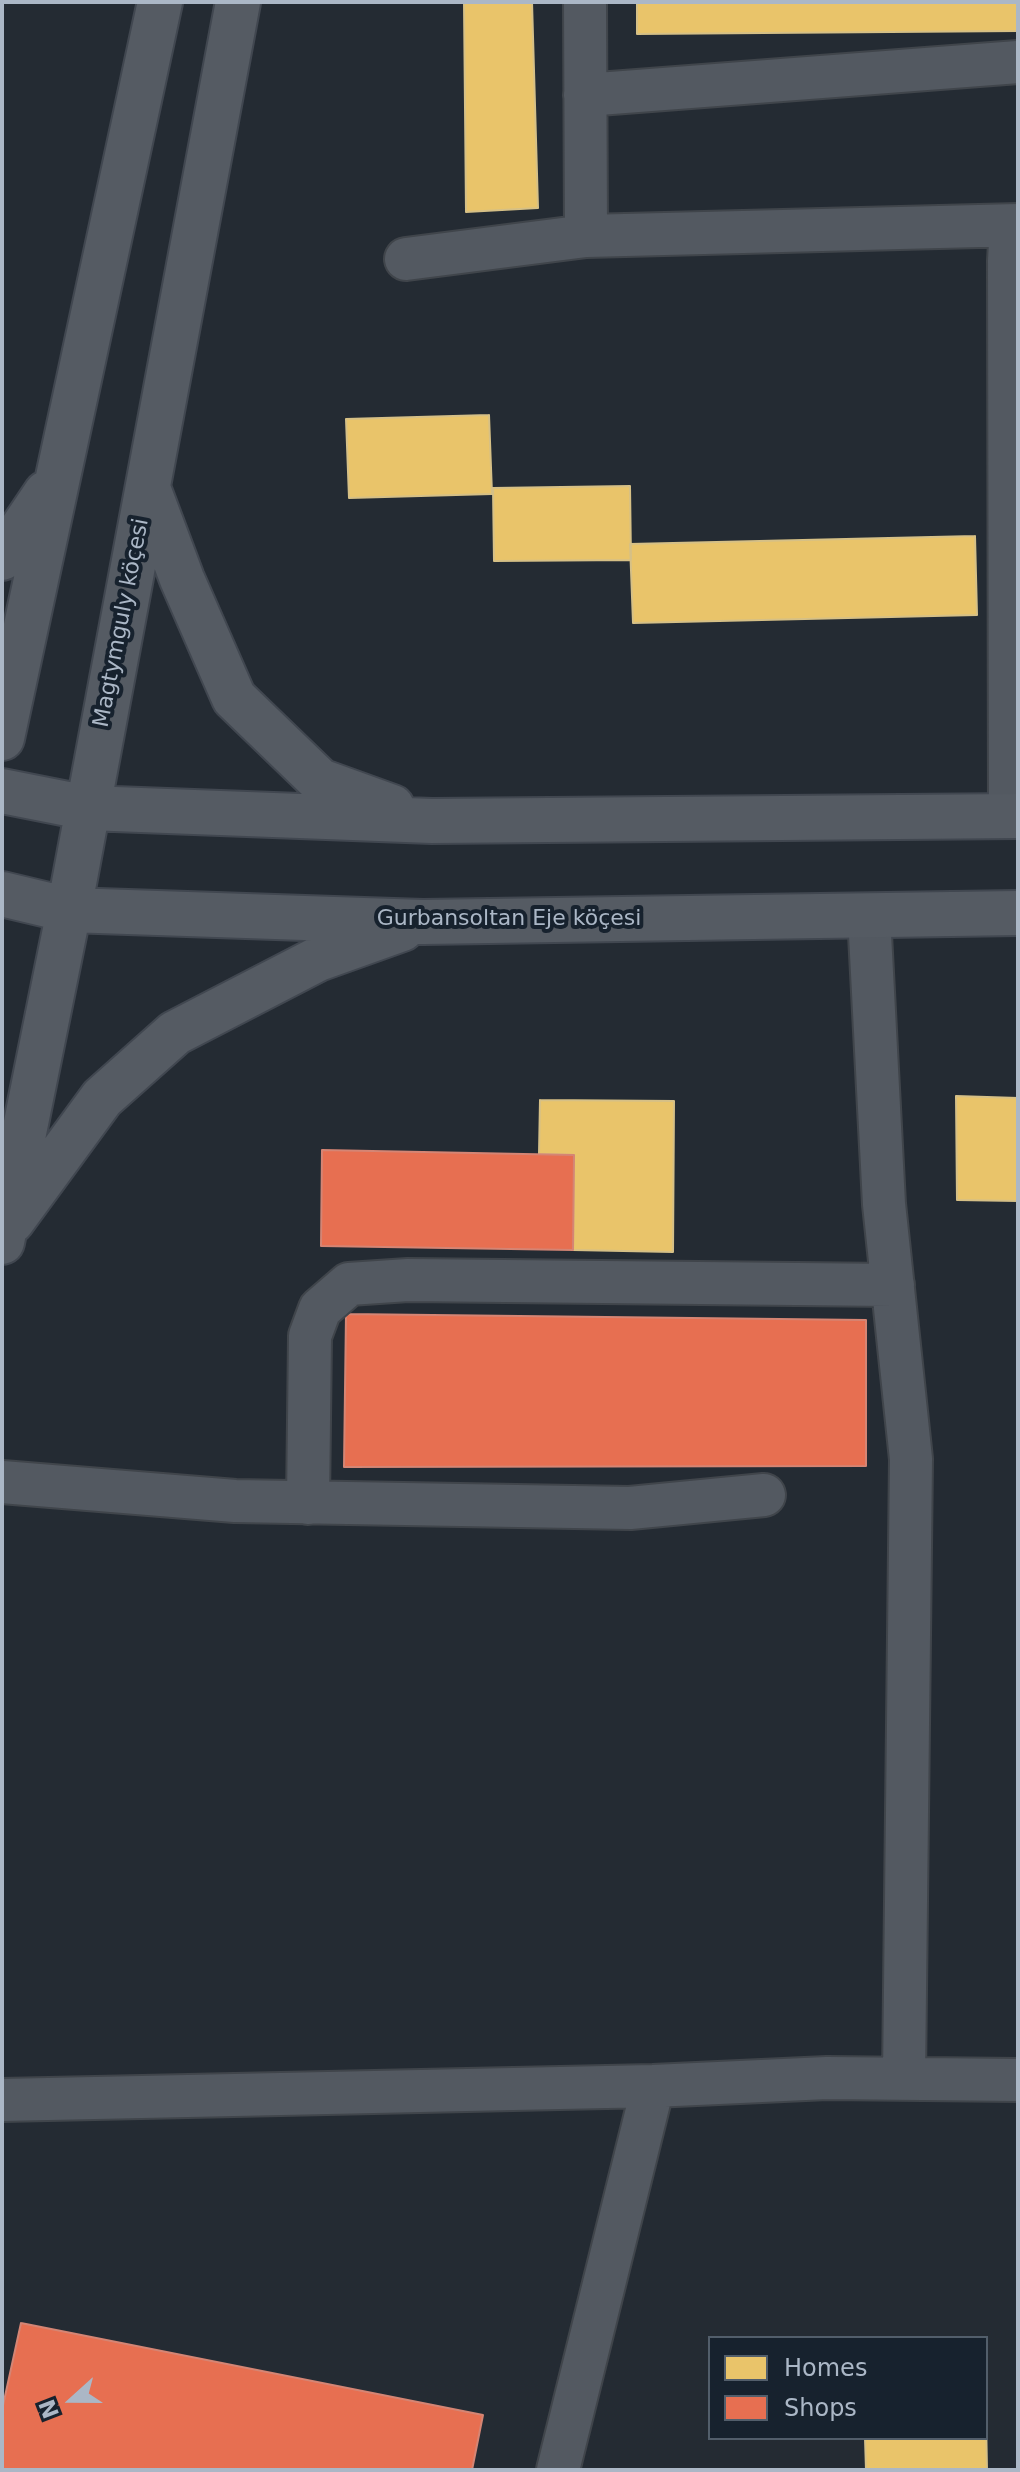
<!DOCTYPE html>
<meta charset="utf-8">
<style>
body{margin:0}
#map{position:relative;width:1020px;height:2472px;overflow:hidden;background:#242b33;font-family:"DejaVu Sans",sans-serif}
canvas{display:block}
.frame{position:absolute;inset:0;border:4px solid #abb7c6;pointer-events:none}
.legend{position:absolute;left:708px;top:2336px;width:280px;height:104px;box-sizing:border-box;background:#17222e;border:2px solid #525e6b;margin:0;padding:10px 14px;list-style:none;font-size:24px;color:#abb7c6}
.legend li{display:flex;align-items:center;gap:16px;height:40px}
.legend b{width:40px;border:2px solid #525e6b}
.north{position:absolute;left:32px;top:2360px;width:80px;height:80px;-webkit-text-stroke:6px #17222e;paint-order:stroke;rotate:249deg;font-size:22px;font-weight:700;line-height:32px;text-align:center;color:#abb7c6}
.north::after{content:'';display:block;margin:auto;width:28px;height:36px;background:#abb7c6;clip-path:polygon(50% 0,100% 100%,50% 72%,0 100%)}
</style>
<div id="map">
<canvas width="1020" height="2472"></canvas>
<div class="frame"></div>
<ul class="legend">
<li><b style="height:22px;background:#e9c46a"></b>Homes</li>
<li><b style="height:22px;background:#e76f51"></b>Shops</li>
</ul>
<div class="north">N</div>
</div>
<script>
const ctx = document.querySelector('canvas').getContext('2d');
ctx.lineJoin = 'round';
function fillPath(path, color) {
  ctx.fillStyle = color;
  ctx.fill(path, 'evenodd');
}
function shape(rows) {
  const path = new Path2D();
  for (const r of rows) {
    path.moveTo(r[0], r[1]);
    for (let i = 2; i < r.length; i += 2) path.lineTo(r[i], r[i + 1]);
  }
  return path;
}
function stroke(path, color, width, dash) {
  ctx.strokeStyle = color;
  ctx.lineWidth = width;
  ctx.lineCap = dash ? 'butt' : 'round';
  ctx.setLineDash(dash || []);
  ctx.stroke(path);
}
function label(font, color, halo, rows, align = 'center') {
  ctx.font = font + ' "DejaVu Sans",sans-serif';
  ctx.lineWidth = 8;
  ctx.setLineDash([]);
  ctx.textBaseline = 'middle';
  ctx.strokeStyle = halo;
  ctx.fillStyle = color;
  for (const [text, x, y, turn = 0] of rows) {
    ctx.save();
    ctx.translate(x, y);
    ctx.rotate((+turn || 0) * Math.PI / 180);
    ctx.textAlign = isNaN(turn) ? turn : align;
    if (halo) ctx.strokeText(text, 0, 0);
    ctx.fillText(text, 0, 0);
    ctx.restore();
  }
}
const homes = shape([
 [464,2,532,2,538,208,466,212,464,2],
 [637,2,1018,2,1018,31,637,34,637,2],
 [489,415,492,494,349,498,346,419,489,415],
 [630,486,631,560,494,561,493,488,630,486],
 [975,536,977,615,633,623,630,544,975,536],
 [956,1096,1018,1098,1018,1201,957,1200,956,1096],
 [540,1100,674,1101,673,1252,573,1250,574,1155,539,1154,540,1100],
 [986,2417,987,2470,866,2470,865,2438,986,2438,986,2417]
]);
fillPath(homes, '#e9c46a');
stroke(homes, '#d6c086', 2);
const shops = shape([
 [322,1150,574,1155,573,1250,321,1246,322,1150],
 [346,1314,866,1320,866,1466,344,1467,346,1314],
 [21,2323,483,2415,472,2470,2,2470,2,2410,21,2323]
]);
fillPath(shops, '#e76f51');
stroke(shops, '#d58574', 2);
const minor = shape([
 [585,2,586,236],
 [585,95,1018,62],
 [406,259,586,236,1018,225],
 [1010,817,1009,261,1010,243,1018,227],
 [869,915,884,1204,911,1459,904,2078],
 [2,1482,235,1501,630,1508,764,1495],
 [308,1503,310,1336,320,1309,349,1284,408,1280,893,1285],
 [2,2100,653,2086,827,2078,1018,2080],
 [558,2470,653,2086]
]);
const major = shape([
 [148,488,182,579,234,698,320,781,392,807],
 [2,558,46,493],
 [2,738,160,2],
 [2,791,88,808,432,821,1018,816],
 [2,894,69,910,423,922,1018,913],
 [12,1221,102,1098,175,1033,318,959,402,929],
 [2,1242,69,910,238,2]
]);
stroke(minor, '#40454b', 46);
stroke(major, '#414750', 48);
stroke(minor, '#535961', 42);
stroke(major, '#555b63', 44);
label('22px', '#abb7c6', '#17222e', [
 ["Magtymguly köçesi",122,623,-79],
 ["Gurbansoltan Eje köçesi",509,919]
]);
</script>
